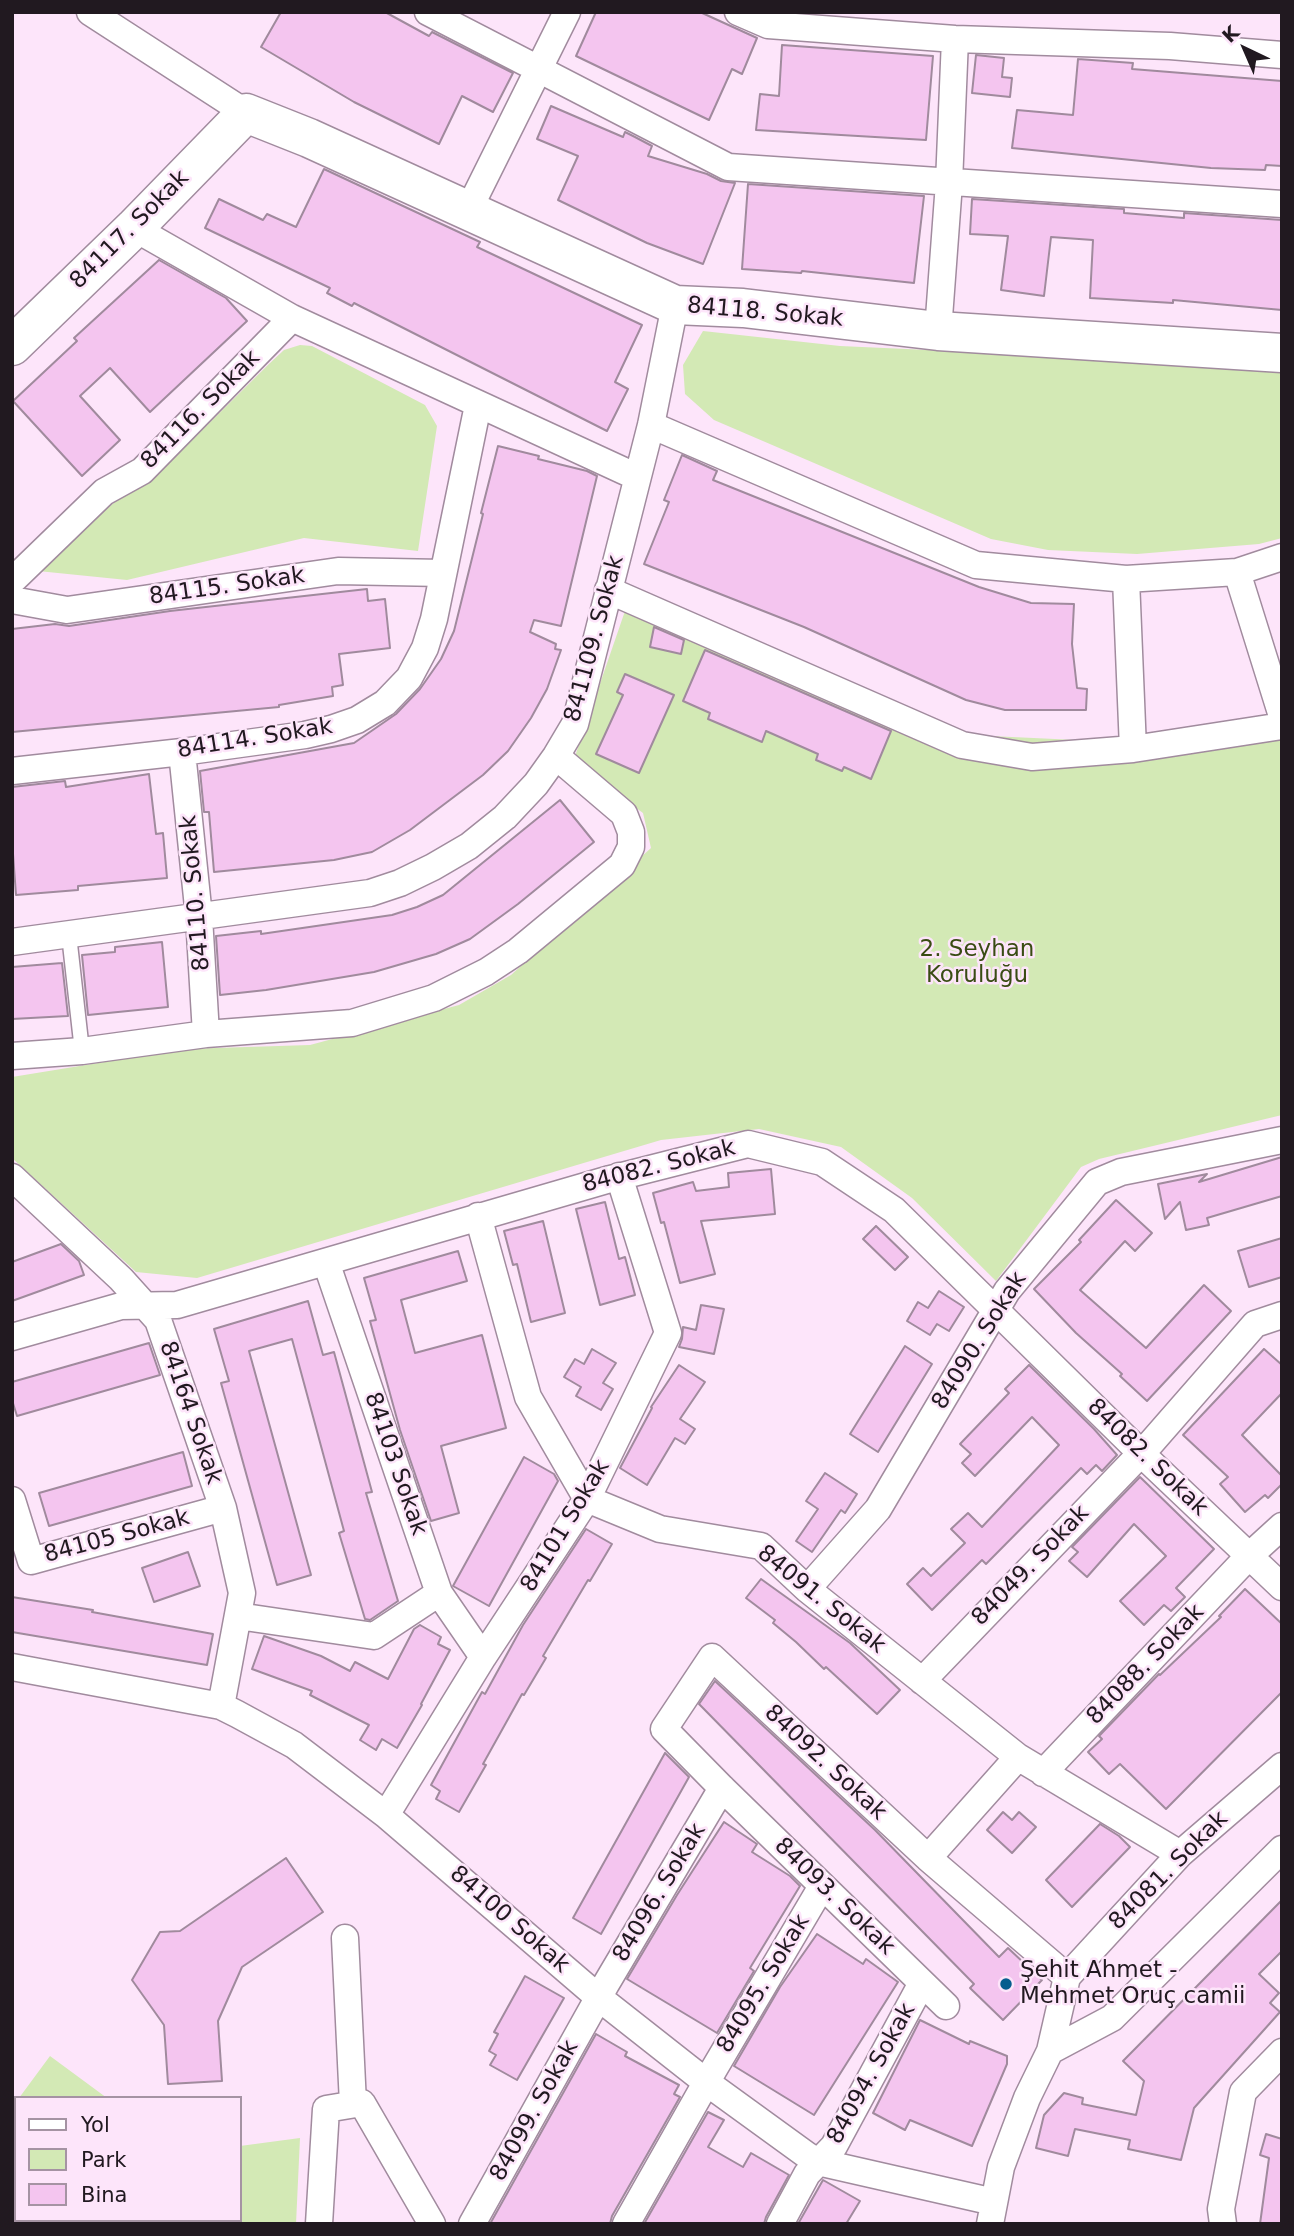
<!DOCTYPE html>
<meta charset="utf-8">
<style>
body{margin:0}
#map{position:relative;width:1294px;height:2236px;overflow:hidden;background:#fde5fa;font-family:"DejaVu Sans",sans-serif}
canvas{display:block}
.frame{position:absolute;inset:0;border:14px solid #211920;pointer-events:none}
.legend{position:absolute;left:14px;top:2096px;width:228px;height:126px;box-sizing:border-box;background:#fde5fa;border:2px solid #a593a3;margin:0;padding:9px 12px;list-style:none;font-size:21px;color:#211920}
.legend li{display:flex;align-items:center;gap:14px;height:35px}
.legend b{width:35px;border:2px solid #a593a3}
.north{position:absolute;left:1210px;top:14px;width:70px;height:70px;-webkit-text-stroke:5px #fde5fa;paint-order:stroke;rotate:316deg;font-size:19px;font-weight:700;line-height:28px;text-align:center;color:#211920}
.north::after{content:'';display:block;margin:auto;width:24px;height:32px;background:#211920;clip-path:polygon(50% 0,100% 100%,50% 72%,0 100%)}
</style>
<div id="map">
<canvas width="1294" height="2236"></canvas>
<div class="frame"></div>
<ul class="legend">
<li><b style="height:9px;background:#fff"></b>Yol</li>
<li><b style="height:19px;background:#d3e9b5"></b>Park</li>
<li><b style="height:19px;background:#f4c5ef"></b>Bina</li>
</ul>
<div class="north">K</div>
</div>
<script>
const ctx = document.querySelector('canvas').getContext('2d');
ctx.lineJoin = 'round';
function fillPath(path, color) {
  ctx.fillStyle = color;
  ctx.fill(path, 'evenodd');
}
function shape(rows) {
  const path = new Path2D();
  for (const r of rows) {
    path.moveTo(r[0], r[1]);
    for (let i = 2; i < r.length; i += 2) path.lineTo(r[i], r[i + 1]);
  }
  return path;
}
function stroke(path, color, width, dash) {
  ctx.strokeStyle = color;
  ctx.lineWidth = width;
  ctx.lineCap = dash ? 'butt' : 'round';
  ctx.setLineDash(dash || []);
  ctx.stroke(path);
}
function label(font, color, halo, rows, align = 'center') {
  ctx.font = font + ' "DejaVu Sans",sans-serif';
  ctx.lineWidth = 5;
  ctx.setLineDash([]);
  ctx.textBaseline = 'middle';
  ctx.strokeStyle = halo;
  ctx.fillStyle = color;
  for (const [text, x, y, turn = 0] of rows) {
    ctx.save();
    ctx.translate(x, y);
    ctx.rotate((+turn || 0) * Math.PI / 180);
    ctx.textAlign = isNaN(turn) ? turn : align;
    if (halo) ctx.strokeText(text, 0, 0);
    ctx.fillText(text, 0, 0);
    ctx.restore();
  }
}
fillPath(shape([
 [703,331,840,346,1282,366,1282,538,1259,544,1137,554,1048,550,991,539,714,420,685,394,683,365],
 [300,345,312,346,425,405,437,426,418,551,304,538,127,580,28,570,183,449,270,363,284,350],
 [625,611,969,735,1184,745,1282,729,1282,1115,1099,1159,1081,1167,996,1281,912,1198,841,1147,759,1129,661,1140,197,1278,136,1272,12,1158,12,1077,184,1049,310,1045,459,1005,511,975,651,848,643,813,573,762],
 [50,2056,107,2098,19,2098],
 [300,2138,296,2224,108,2224,104,2220,240,2220,240,2146]
]), '#d3e9b5');
const building = shape([
 [281,12,385,12,429,36,432,32,513,73,493,112,462,96,439,144,354,102,261,47,281,12],
 [596,12,700,12,757,38,742,74,732,69,709,120,576,56,596,12],
 [782,45,933,56,926,140,756,130,760,94,779,96,782,45],
 [976,55,1004,58,1002,77,1012,78,1010,97,972,93,976,55],
 [1078,59,1133,63,1132,69,1282,81,1282,166,1266,165,1265,170,1211,168,1012,148,1017,110,1073,115,1078,59],
 [551,106,623,137,625,132,635,137,652,146,648,156,707,174,721,181,735,183,703,264,647,243,558,200,578,156,537,139,551,106],
 [324,169,480,242,477,247,642,325,615,382,628,389,607,431,354,303,352,306,327,293,330,288,205,228,219,199,263,220,267,214,296,227,324,169],
 [748,184,924,196,914,283,802,271,801,273,742,269,748,184],
 [972,199,1124,209,1124,213,1184,218,1184,213,1282,220,1282,310,1173,300,1173,303,1090,298,1093,240,1051,237,1044,296,1001,290,1008,236,970,234,972,199],
 [159,260,226,298,247,321,150,412,110,368,80,396,120,440,82,476,13,401,77,341,74,338,159,260],
 [498,446,539,456,538,459,587,471,597,476,561,626,534,620,530,632,556,644,555,649,561,650,547,689,531,718,508,751,483,775,410,830,372,852,334,860,214,872,209,812,204,812,200,771,354,743,396,714,420,689,441,659,454,631,483,514,481,513,498,446],
 [682,455,717,471,713,480,979,587,1031,603,1074,604,1072,644,1077,688,1087,689,1086,710,1005,710,966,700,804,627,644,564,669,502,664,500,682,455],
 [367,589,368,601,385,599,390,648,339,654,343,685,332,687,333,696,279,705,279,707,12,732,12,629,55,624,69,626,170,611,367,589],
 [654,627,684,640,681,654,650,647,654,627],
 [705,650,891,731,871,779,844,767,842,771,816,760,818,754,766,731,762,742,708,719,710,713,683,701,705,650],
 [625,674,674,695,639,773,596,754,623,695,617,692,625,674],
 [149,774,156,834,163,833,167,878,78,886,78,890,16,895,12,840,12,787,65,781,66,787,149,774],
 [560,800,594,842,518,904,470,939,436,954,374,972,266,990,220,995,216,936,261,931,261,934,392,915,417,907,443,895,560,800],
 [162,942,168,1007,88,1015,82,955,115,952,115,947,162,942],
 [62,963,68,1016,12,1019,12,967,62,963],
 [1282,1157,1282,1196,1207,1218,1209,1225,1186,1230,1180,1202,1165,1219,1158,1184,1207,1174,1199,1182,1282,1157],
 [771,1169,775,1214,701,1221,715,1274,680,1283,664,1222,661,1223,653,1193,693,1182,696,1191,729,1187,728,1173,771,1169],
 [1116,1200,1152,1233,1135,1251,1125,1241,1080,1290,1146,1348,1204,1285,1231,1311,1147,1401,1120,1376,1122,1374,1076,1333,1034,1289,1081,1242,1079,1240,1116,1200],
 [605,1202,619,1259,625,1257,635,1295,600,1305,576,1209,605,1202],
 [543,1221,565,1313,531,1322,517,1264,513,1265,504,1231,543,1221],
 [876,1226,908,1257,895,1270,863,1239,876,1226],
 [1282,1238,1282,1277,1249,1287,1238,1251,1282,1238],
 [61,1244,79,1261,84,1275,12,1301,12,1262,61,1244],
 [458,1251,467,1281,401,1300,415,1353,482,1335,506,1428,441,1446,459,1513,431,1521,400,1430,370,1321,376,1320,364,1278,458,1251],
 [939,1291,964,1307,949,1331,937,1324,930,1335,907,1321,918,1302,928,1308,939,1291],
 [308,1301,323,1355,334,1352,372,1492,366,1493,398,1601,370,1620,365,1619,339,1533,344,1531,292,1339,249,1351,311,1575,277,1585,221,1383,229,1381,214,1329,308,1301],
 [701,1305,724,1309,714,1354,679,1347,682,1339,683,1327,696,1330,701,1305],
 [149,1343,160,1375,17,1416,12,1400,12,1382,149,1343],
 [905,1346,932,1364,878,1452,850,1434,905,1346],
 [592,1349,616,1363,603,1383,613,1389,601,1410,576,1396,581,1387,564,1377,575,1359,584,1364,592,1349],
 [1264,1349,1282,1365,1282,1393,1242,1435,1282,1476,1282,1484,1268,1498,1265,1495,1245,1512,1220,1484,1228,1477,1183,1435,1264,1349],
 [679,1365,705,1382,680,1419,695,1429,685,1444,675,1438,647,1485,620,1468,652,1408,651,1407,679,1365],
 [1029,1365,1094,1429,1117,1455,1102,1471,1096,1465,1087,1474,1081,1468,986,1564,982,1560,932,1610,907,1584,923,1568,931,1576,965,1543,951,1529,968,1513,982,1527,1059,1445,1032,1417,975,1476,962,1463,971,1454,960,1444,1009,1393,1005,1389,1029,1365],
 [183,1452,192,1486,49,1526,39,1493,183,1452],
 [524,1457,554,1474,558,1481,489,1606,453,1586,524,1457],
 [825,1473,857,1494,845,1513,841,1510,812,1552,796,1541,818,1509,806,1501,825,1473],
 [1140,1477,1214,1549,1176,1588,1185,1597,1171,1611,1164,1605,1144,1625,1120,1601,1166,1556,1134,1524,1087,1577,1069,1561,1078,1552,1072,1547,1140,1477],
 [586,1529,612,1544,590,1581,588,1580,543,1656,546,1658,524,1695,522,1694,483,1764,486,1765,459,1812,436,1799,440,1791,431,1785,482,1692,485,1694,523,1625,586,1529],
 [188,1552,200,1586,154,1602,142,1568,188,1552],
 [761,1579,850,1643,900,1690,877,1714,826,1667,824,1669,796,1642,773,1623,775,1620,746,1598,761,1579],
 [1245,1589,1282,1624,1282,1692,1166,1809,1120,1764,1109,1774,1088,1752,1102,1739,1099,1736,1159,1674,1160,1675,1221,1617,1219,1616,1245,1589],
 [12,1597,93,1610,92,1612,213,1634,207,1665,12,1632,12,1597],
 [420,1625,441,1637,438,1644,450,1650,421,1704,422,1705,397,1748,382,1739,376,1750,360,1740,369,1725,310,1695,312,1691,252,1669,264,1636,321,1656,350,1671,355,1662,388,1679,414,1629,420,1625],
 [715,1681,875,1830,999,1957,1008,1948,1042,1980,1003,2020,970,1988,974,1984,699,1704,715,1681],
 [665,1753,689,1777,601,1934,573,1918,665,1753],
 [1003,1812,1012,1820,1019,1812,1036,1827,1012,1853,987,1830,1003,1812],
 [724,1822,757,1844,752,1852,790,1876,800,1886,750,1968,754,1971,717,2033,627,1979,677,1895,724,1822],
 [1100,1824,1119,1836,1130,1847,1072,1907,1046,1880,1100,1824],
 [286,1858,323,1912,242,1967,218,2021,222,2081,168,2084,164,2025,132,1980,160,1932,180,1931,286,1858],
 [1282,1900,1282,1951,1259,1974,1279,1993,1270,2003,1280,2012,1194,2108,1181,2160,1128,2149,1130,2140,1075,2129,1068,2156,1036,2148,1044,2115,1064,2093,1083,2098,1082,2104,1136,2115,1144,2081,1123,2061,1282,1900],
 [817,1934,863,1964,866,1959,898,1982,814,2115,734,2066,780,1987,817,1934],
 [525,1976,564,1998,517,2080,490,2065,496,2055,489,2051,498,2034,494,2032,525,1976],
 [920,2020,969,2044,970,2041,1007,2056,1007,2064,972,2146,910,2120,905,2130,873,2113,920,2020],
 [596,2034,627,2052,625,2056,679,2085,674,2094,680,2097,612,2216,610,2224,490,2224,596,2034],
 [708,2112,724,2120,708,2147,743,2167,751,2153,789,2175,766,2217,764,2224,644,2224,708,2112],
 [1266,2134,1282,2139,1282,2224,1260,2224,1269,2158,1260,2155,1266,2134],
 [823,2180,860,2201,846,2224,798,2224,823,2180]
]);
fillPath(building, '#f4c5ef');
stroke(building, '#a08a9d', 2);
const lane = shape([
 [69,935,82,1051]
]);
const street = shape([
 [90,12,246,113],
 [428,12,728,167,1282,204],
 [738,12,768,25,955,39,1170,46,1282,55],
 [468,211,567,12],
 [134,228,292,318,637,477],
 [938,331,949,183,955,39],
 [651,425,976,565,1126,579,1237,572,1282,557],
 [1237,572,1282,716],
 [1126,579,1133,749],
 [12,581,104,492,142,471,292,318],
 [608,590,962,745,1032,757,1133,749,1282,726],
 [12,600,67,610,338,571,443,573],
 [182,752,199,917,206,1034],
 [12,771,182,752,305,735,331,729,357,720,385,703,409,678,425,648,434,619,478,405],
 [12,942,370,893,400,883,433,867,469,846,505,817,536,784,556,756,575,724,651,425,675,305],
 [12,1056,82,1051,206,1034,352,1023,434,998,486,972,518,951,622,865,631,847,631,832,624,814,556,756],
 [12,1177,121,1279,158,1320,223,1508,242,1593,221,1706],
 [478,1216,528,1397,587,1499,660,1529,761,1546,807,1589,1018,1757,1180,1854],
 [326,1262,439,1593,483,1657],
 [12,1337,121,1306,177,1305,610,1179,748,1144,822,1162,894,1210,1149,1461,1282,1587],
 [12,1500,31,1561,223,1508],
 [807,1589,878,1509,1007,1291,1097,1182,1121,1172,1282,1140],
 [238,1616,374,1636,439,1593],
 [12,1667,221,1706,237,1714,294,1745,386,1815,598,1997,706,2082,808,2156,818,2162,994,2202],
 [922,1681,1151,1443,1255,1324,1282,1315],
 [1043,1773,1248,1557,1282,1526],
 [386,1815,483,1657,587,1499,668,1333,619,1176],
 [928,1858,1018,1757],
 [345,1938,353,2104],
 [946,2006,722,1788,664,1729,712,1657,928,1858,1067,1977],
 [1050,2051,1112,2018,1282,1849],
 [319,2224,326,2109,362,2103,432,2224],
 [472,2224,606,1984,722,1788],
 [626,2224,714,2069,822,1886],
 [780,2224,807,2174,834,2146,922,1983],
 [990,2224,1001,2167,1027,2098,1050,2051,1067,1977,1180,1854,1282,1766],
 [1223,2224,1221,2209,1243,2092,1282,2052]
]);
const secondary = shape([
 [12,346,134,228,246,113,309,138,675,305,743,308,938,331,1282,353],
 [12,2187,16,2191],
 [49,2220,52,2224]
]);
stroke(lane, '#a18b9e', 17);
stroke(street, '#a18b9e', 29);
stroke(secondary, '#a18b9e', 41);
stroke(lane, '#fff', 14);
stroke(street, '#fff', 26);
stroke(secondary, '#fff', 38);
for (const [x, y, r, color] of [
 [1006,1984,7,"#055d8e"]
]) {
  const dot = new Path2D();
  dot.arc(x, y, r, 0, 2 * Math.PI);
  ctx.fillStyle = color;
  ctx.fill(dot);
  stroke(dot, '#fde5fa', 2.5);
}
label('23px', '#211920', '#fde5fa', [
 ["84117. Sokak",130,230,-45],
 ["84118. Sokak",765,313,5],
 ["84116. Sokak",201,410,-45],
 ["84115. Sokak",227,587,-8],
 ["841109. Sokak",595,639,-75],
 ["84114. Sokak",255,739,-9],
 ["84110. Sokak",196,893,-95],
 ["84082. Sokak",659,1167,-14],
 ["84090. Sokak",980,1341,-58],
 ["84164 Sokak",190,1413,71],
 ["84082. Sokak",1147,1458,44],
 ["84103 Sokak",395,1464,71],
 ["84101 Sokak",566,1526,-59],
 ["84105 Sokak",117,1537,-15],
 ["84049. Sokak",1031,1566,-46],
 ["84091. Sokak",821,1600,39],
 ["84088. Sokak",1146,1665,-46],
 ["84092. Sokak",825,1763,43],
 ["84081. Sokak",1169,1871,-45],
 ["84096. Sokak",660,1893,-59],
 ["84093. Sokak",834,1897,44],
 ["84100 Sokak",509,1920,41],
 ["84095. Sokak",764,1984,-59],
 ["84094. Sokak",872,2074,-61],
 ["84099. Sokak",535,2111,-61]
]);
label('23px', '#394c13', '#fde5fa', [
 ["2. Seyhan",977,950],
 ["Koruluğu",977,976]
]);
label('23px', '#211920', '#fde5fa', [
 ["Şehit Ahmet -",1020,1971],
 ["Mehmet Oruç camii",1020,1997]
], 'left');
</script>
